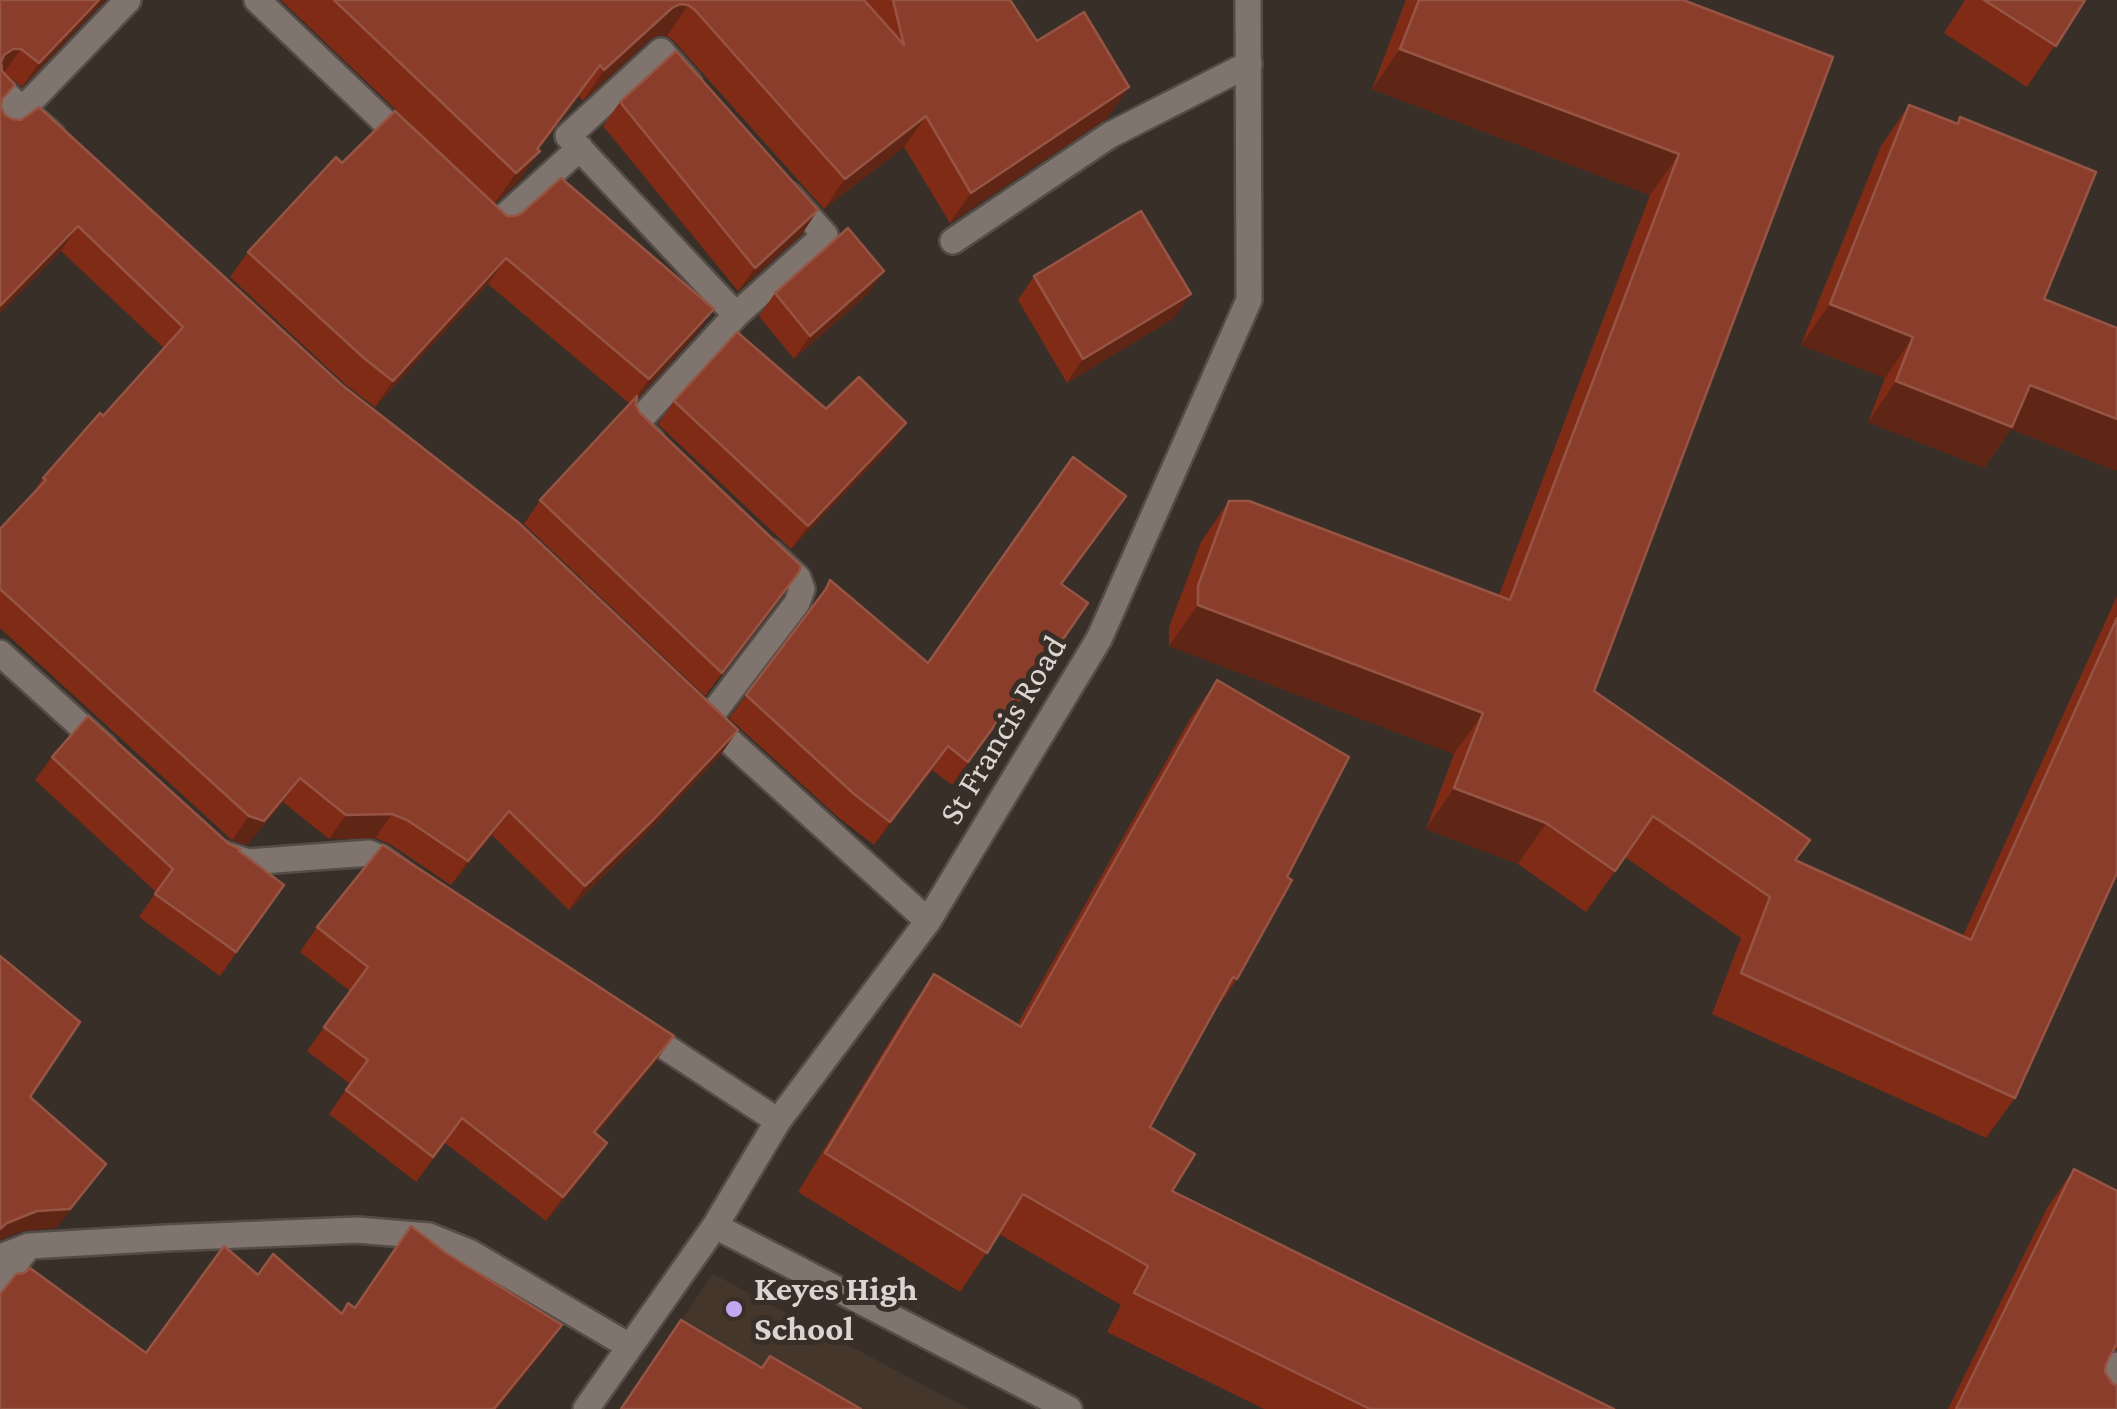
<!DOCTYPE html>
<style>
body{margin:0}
canvas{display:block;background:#382f28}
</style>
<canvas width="2117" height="1409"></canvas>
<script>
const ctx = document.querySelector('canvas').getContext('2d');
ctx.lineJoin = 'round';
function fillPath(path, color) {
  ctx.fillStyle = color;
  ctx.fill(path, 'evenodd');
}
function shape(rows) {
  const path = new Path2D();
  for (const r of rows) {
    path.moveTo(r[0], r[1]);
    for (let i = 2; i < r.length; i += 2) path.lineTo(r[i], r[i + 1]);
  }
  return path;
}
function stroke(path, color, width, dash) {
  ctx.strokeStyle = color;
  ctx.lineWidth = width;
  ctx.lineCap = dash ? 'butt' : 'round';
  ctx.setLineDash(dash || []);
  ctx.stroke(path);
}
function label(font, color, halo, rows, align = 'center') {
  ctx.font = font + ' "Crimson Pro",serif';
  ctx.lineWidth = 10;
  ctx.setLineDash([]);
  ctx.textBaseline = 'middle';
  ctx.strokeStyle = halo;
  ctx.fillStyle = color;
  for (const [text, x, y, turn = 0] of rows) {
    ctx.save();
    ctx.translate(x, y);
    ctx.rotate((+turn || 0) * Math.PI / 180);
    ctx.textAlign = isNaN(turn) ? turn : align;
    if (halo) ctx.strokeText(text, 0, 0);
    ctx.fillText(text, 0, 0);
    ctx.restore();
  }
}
fillPath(shape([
 [713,1274,969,1409,620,1409]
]), '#45362c');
const service = shape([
 [2094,1409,2117,1365]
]);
const minor = shape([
 [257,0,408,144],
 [689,83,661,51,568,136,736,315],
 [0,89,52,135],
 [0,128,23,109,128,0],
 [484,216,494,226,580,148],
 [953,241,1110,135,1249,64],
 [651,440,635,425,736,315,825,235,789,195],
 [0,653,104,747],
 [704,718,928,921],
 [707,721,797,603,802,589,798,578,771,553],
 [223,854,248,862,369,853,381,858,400,872],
 [638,1029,778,1121],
 [0,1257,29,1246,166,1238,357,1230,429,1236,469,1252,629,1346],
 [0,1283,29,1246]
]);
const tertiary = shape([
 [715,1226,1069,1409],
 [586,1409,715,1226,778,1121,928,921,1099,639,1249,300,1248,0]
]);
stroke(service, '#544c47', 30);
stroke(minor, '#544c47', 30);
stroke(tertiary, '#544c47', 30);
stroke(service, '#80756e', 25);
stroke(minor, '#80756e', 25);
stroke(tertiary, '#80756e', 25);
fillPath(shape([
 [0,0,105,0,22,87,5,74,1,107,5,115,342,385,738,730,721,754,636,844,569,910,492,835,451,885,390,844,375,838,329,839,283,802,247,845,232,840,0,628,0,529,30,497,43,478,103,416,164,348,61,251,0,313],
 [281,0,1010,0,1037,41,1129,87,1107,118,950,223,904,147,824,209,673,40,667,36,659,35,650,39,583,101,579,96,538,150,540,151,518,182,494,204,507,216,696,334,636,400,636,405,640,413,783,595,705,696,524,524,540,500,629,403,488,284,375,407,346,385,230,277,248,252,342,163,487,197],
 [1406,0,1683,0,1833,57,1594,691,1795,861,1963,936,2117,596,2117,873,2015,1098,1986,1138,1712,1014,1741,938,1625,857,1586,912,1518,864,1426,829,1454,754,1169,646,1169,627,1201,542,1229,501,1499,595,1650,195,1372,89],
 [1965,0,2085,0,2027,87,1944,33],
 [620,102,802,234,738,291,603,126],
 [1909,105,1956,124,1960,117,2044,299,2117,328,2117,471,2011,429,1984,468,1868,422,1885,378,1801,345,1881,146],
 [1034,276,1174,318,1067,383,1018,300],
 [775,293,868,294,794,359,759,316],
 [674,401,826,409,906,423,890,446,791,549,658,424],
 [830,580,928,663,1062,584,1088,603,1005,723,1000,720,952,785,932,770,874,845,838,817,729,718,812,608],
 [1217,680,1287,877,1237,979,1212,1015,1150,1127,1172,1191,1614,1409,1264,1409,1107,1332,1121,1305,999,1234,960,1292,798,1192,907,1013,934,974,1017,1025,1190,719],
 [52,757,229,844,284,885,220,976,139,917,156,892,35,780],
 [317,927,656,1061,596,1134,590,1167,546,1221,445,1143,416,1182,329,1114,350,1084,307,1051,350,991,300,952],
 [2074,1169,2117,1191,2117,1349,2113,1350,2106,1364,2105,1372,2117,1409,1948,1409,2047,1208]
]), '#802b16');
fillPath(shape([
 [99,0,105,0,22,87,39,63],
 [680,4,688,5,667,36,659,35,650,39,583,101,604,70,672,8],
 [13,49,21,49,4,73,0,73,0,61,4,55],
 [1400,49,1679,154,1650,195,1372,89],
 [600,65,529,162,540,151,518,182,494,204,516,173],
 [1129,87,1107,118,950,223,971,193],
 [926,116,904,147,824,209,845,179],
 [818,210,802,234,738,291,755,268],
 [78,226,61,251,0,313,0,306],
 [506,258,488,284,375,407,393,381],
 [884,271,868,294,794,359,810,336],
 [1191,294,1174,318,1067,383,1083,359],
 [1830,304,1913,337,1885,378,1801,345],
 [714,309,696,334,631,405,649,379],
 [1896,381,2030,385,2117,419,2117,471,2011,429,1984,468,1868,422],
 [906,423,890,446,791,549,808,526],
 [799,572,783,595,705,696,722,673],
 [1198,605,1483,713,1454,754,1169,646],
 [738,730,721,754,636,844,569,910,585,886],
 [948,746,932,770,874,845,890,822],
 [300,778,283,802,247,845,232,840,249,816],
 [1454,788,1546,823,1518,864,1426,829],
 [509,811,492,835,451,885,468,861],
 [392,814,375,838,329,839,346,815],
 [674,1036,656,1061,576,1157,594,1132],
 [607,1143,590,1167,546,1221,563,1197],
 [106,1164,57,1228,23,1231,0,1240,0,1228,7,1223],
 [562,1325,545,1350,497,1409,494,1409]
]), '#5f2515');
const building = shape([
 [0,0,99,0,39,63,21,49,13,49,4,55,1,62,2,71,15,85,2,99,1,107,5,115,12,119,21,120,39,107,342,385,519,523,738,730,653,820,585,886,509,811,468,861,407,820,392,814,346,815,300,778,264,821,249,816,0,589,0,529,46,480,43,478,100,413,103,416,183,327,78,226,0,306,0,0],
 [334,0,864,0,904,45,893,0,1010,0,1037,41,1084,12,1129,87,971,193,926,116,845,179,695,10,688,5,680,4,672,8,604,70,600,65,537,149,540,151,516,173,334,0],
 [1419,0,1683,0,1833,57,1594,691,1810,840,1795,860,1971,940,2117,618,2117,873,2015,1098,1741,973,1770,897,1653,816,1615,871,1546,823,1454,788,1483,713,1198,605,1198,586,1229,501,1249,501,1510,600,1679,154,1400,49,1419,0],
 [1984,0,2085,0,2056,46,1984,0],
 [676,51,818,210,755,268,620,102,676,51],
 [1909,105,1958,124,1960,117,2096,172,2044,299,2117,328,2117,419,2030,385,2012,427,1896,381,1913,337,1830,304,1909,105],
 [395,111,507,216,515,216,522,213,561,178,714,309,649,379,506,258,393,381,365,359,248,252,336,157,342,163,395,111],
 [1141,211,1191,294,1083,359,1034,276,1141,211],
 [848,228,884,271,810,336,775,293,848,228],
 [737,332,826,409,859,377,906,423,808,526,674,401,737,332],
 [637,396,636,405,640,413,801,566,799,572,722,673,540,500,637,396],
 [1073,457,1126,496,1061,584,1088,603,1021,700,1016,696,968,762,948,746,890,822,854,794,746,695,826,589,830,580,928,663,1073,457],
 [1217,680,1349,757,1287,877,1292,880,1237,979,1233,977,1150,1127,1195,1154,1172,1191,1614,1409,1370,1409,1134,1293,1148,1266,1023,1194,987,1253,825,1153,934,974,1021,1027,1217,680],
 [88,716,229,844,240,849,239,851,284,885,236,952,155,894,173,869,52,757,88,716],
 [383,845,674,1036,594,1132,607,1143,563,1197,462,1118,433,1157,346,1090,368,1060,324,1027,368,967,317,927,383,845],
 [0,956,80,1022,30,1097,106,1164,70,1209,37,1211,7,1223,0,1229,0,956],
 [2074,1169,2117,1191,2117,1343,2106,1364,2105,1372,2113,1384,2117,1385,2117,1409,1956,1409,2074,1169],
 [411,1226,446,1253,562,1325,494,1409,0,1409,0,1294,16,1274,24,1273,30,1268,146,1353,224,1246,258,1275,273,1254,342,1314,348,1303,355,1308,411,1226],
 [681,1320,762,1368,770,1356,861,1409,621,1409,681,1320]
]);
fillPath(building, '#8a3d2a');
stroke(building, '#965544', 2.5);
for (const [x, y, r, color] of [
 [734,1309,10,"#c2a8f2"]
]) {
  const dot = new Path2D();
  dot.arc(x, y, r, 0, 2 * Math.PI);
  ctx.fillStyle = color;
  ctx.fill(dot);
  stroke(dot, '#382f28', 4);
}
label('35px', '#dbd5d1', '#382f28', [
 ["St Francis Road",1003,730,-59]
]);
label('bold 35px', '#dbd5d1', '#382f28', [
 ["Keyes High",754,1289],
 ["School",754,1329]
], 'left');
</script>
